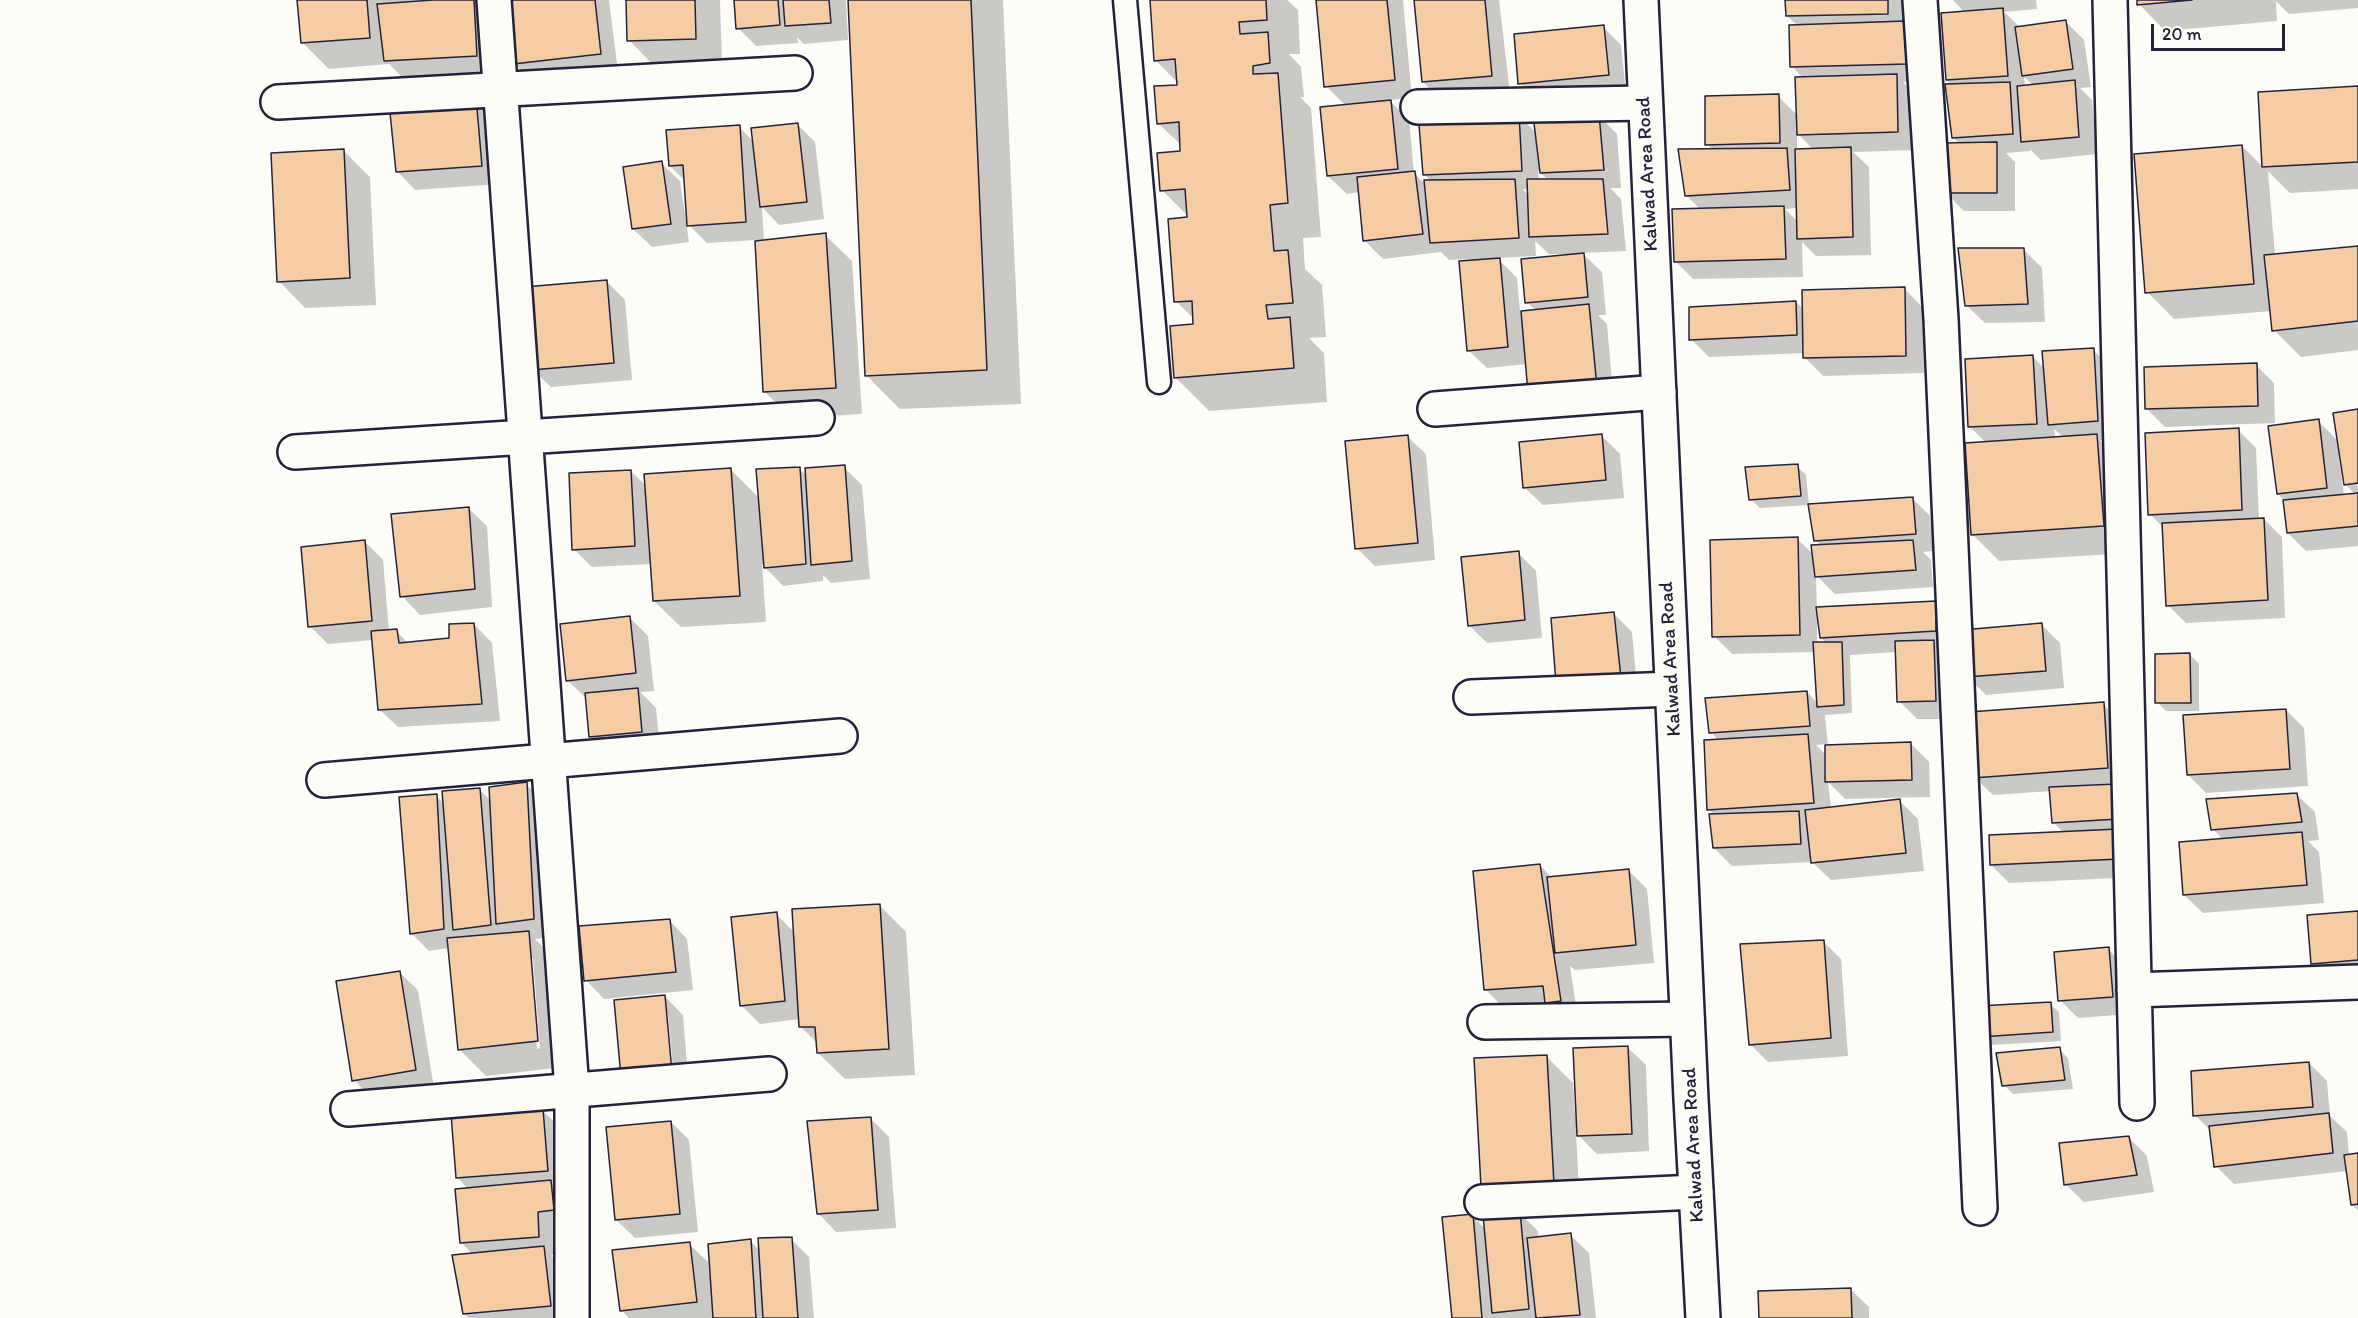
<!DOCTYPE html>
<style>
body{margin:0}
#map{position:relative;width:2358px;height:1318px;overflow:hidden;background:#fdfcf7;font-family:Itim,sans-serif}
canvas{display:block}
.scale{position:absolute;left:2151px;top:24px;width:134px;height:27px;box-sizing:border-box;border:3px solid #22223b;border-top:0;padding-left:8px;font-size:18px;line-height:21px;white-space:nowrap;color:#22223b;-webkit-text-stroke:4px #fdfcf7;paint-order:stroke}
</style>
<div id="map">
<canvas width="2358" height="1318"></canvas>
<div class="scale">20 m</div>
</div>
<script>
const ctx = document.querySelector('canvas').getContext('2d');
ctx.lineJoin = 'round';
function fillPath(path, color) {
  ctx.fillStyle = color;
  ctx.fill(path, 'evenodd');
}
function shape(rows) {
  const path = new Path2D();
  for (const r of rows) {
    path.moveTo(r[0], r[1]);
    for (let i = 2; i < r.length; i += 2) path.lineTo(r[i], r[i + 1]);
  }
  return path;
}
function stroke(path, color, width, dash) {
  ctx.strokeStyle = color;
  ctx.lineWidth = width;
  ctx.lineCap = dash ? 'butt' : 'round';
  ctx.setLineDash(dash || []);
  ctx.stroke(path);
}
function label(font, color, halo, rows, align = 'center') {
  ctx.font = font + ' Itim,sans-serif';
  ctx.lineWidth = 4.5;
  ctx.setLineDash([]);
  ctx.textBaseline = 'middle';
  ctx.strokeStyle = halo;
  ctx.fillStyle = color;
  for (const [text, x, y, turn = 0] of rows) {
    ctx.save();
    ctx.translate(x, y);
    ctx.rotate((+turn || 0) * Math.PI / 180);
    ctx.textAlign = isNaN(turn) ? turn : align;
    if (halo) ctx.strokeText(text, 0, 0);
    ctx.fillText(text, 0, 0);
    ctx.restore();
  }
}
fillPath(shape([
 [299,0,483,0,483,3,477,3,492,17,495,74,404,79,389,64,329,69,302,42],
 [507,0,609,0,618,72,532,82,514,63],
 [627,0,720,0,722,65,655,67,629,40],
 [736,0,846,0,848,40,804,44,797,37,798,43,756,46,738,28],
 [850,0,1003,0,1021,404,900,409,866,375],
 [1152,0,1287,0,1298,10,1300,54,1289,54,1301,67,1304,97,1300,97,1311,108,1321,237,1303,238,1305,269,1322,285,1326,337,1309,338,1324,353,1327,402,1209,411,1175,377,1195,326,1195,320,1176,301,1190,218,1162,190,1182,152,1182,146,1158,123,1179,86,1178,83,1155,60],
 [1318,0,1403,0,1412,98,1389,100,1409,120,1414,173,1423,182,1432,182,1424,174,1518,114,1536,133,1599,116,1617,134,1621,188,1610,188,1621,199,1626,251,1582,253,1602,272,1606,315,1598,315,1607,324,1614,404,1527,364,1487,368,1468,350,1469,259,1449,260,1441,252,1383,259,1364,240,1360,192,1347,194,1328,176,1346,106,1326,86],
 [1538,170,1549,181,1539,181],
 [1523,189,1529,189,1529,196],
 [1535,241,1549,254,1564,254,1564,256,1527,302,1536,311,1520,312,1517,278,1497,258,1536,256],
 [1416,0,1499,0,1510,93,1441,100,1423,82],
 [1787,0,1914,0,1925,82,1903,82,1914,94,1916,150,1853,152,1869,167,1871,255,1816,256,1802,242,1803,277,1693,279,1675,261,1700,209,1686,195,1713,150,1707,144,1778,96,1797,115,1803,78,1792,66,1798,26,1787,16],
 [1797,133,1814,150,1797,150],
 [1797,208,1798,222,1785,209],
 [1953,0,2036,0,2037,9,2004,12,2021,28,2066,22,2084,40,2091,87,2080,88,2092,100,2097,154,2041,160,2030,149,2030,151,2006,153,2015,162,2015,211,1964,211,1946,193,1960,144,1953,137,1953,86,1947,80,1965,13],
 [2024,76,2033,86,2025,86],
 [2138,0,2358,0,2358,8,2289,14,2276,1,2277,21,2165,31,2139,4],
 [1603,27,1621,45,1626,93,1538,101,1520,83],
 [2358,87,2358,189,2290,193,2268,171,2275,256,2358,247,2358,350,2301,357,2274,330,2272,311,2174,319,2147,292,2242,146,2264,168,2260,93],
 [475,99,493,117,499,184,415,190,397,171],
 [797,124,815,142,824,219,779,225,762,207,764,241,825,235,852,261,862,414,791,418,765,392,756,240,707,243,689,225,686,182,670,166,739,127,753,141],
 [344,151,370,177,376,305,305,308,279,281],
 [661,163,680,181,689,242,652,247,633,229],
 [2024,250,2042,268,2045,322,1985,323,1966,305],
 [606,281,625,300,632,380,551,387,532,369],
 [1904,288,1922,307,1924,373,1823,376,1805,358,1805,353,1709,357,1691,339,1796,302,1804,310],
 [2093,350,2112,368,2115,438,2100,440,2123,463,2130,553,1999,561,1973,535,1986,443,1969,426,2033,357,2045,369],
 [2054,429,2064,438,2055,439],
 [2256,365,2274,383,2275,423,2165,427,2147,409],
 [2358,411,2358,546,2306,551,2288,533,2284,500,2278,494,2318,421,2339,442],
 [2339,458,2342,458,2346,485,2355,494,2344,496],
 [2238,430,2256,448,2259,519,2264,519,2282,537,2285,618,2186,623,2168,605,2164,528,2150,514],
 [1601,435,1620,454,1624,498,1543,505,1524,487],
 [1407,436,1426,454,1435,560,1375,566,1357,548],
 [1797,466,1806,475,1809,505,1760,508,1751,499],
 [844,467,862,485,870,579,831,583,823,575,823,581,783,586,762,564,766,622,681,627,654,601,652,564,592,567,574,549,631,471,647,487,731,470,760,499,799,469,807,476],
 [1912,498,1930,516,1933,551,1923,552,1931,560,1933,587,1835,594,1816,575,1817,609,1936,603,1954,621,1953,719,1917,719,1899,701,1897,652,1850,655,1852,713,1825,715,1828,746,1911,744,1929,762,1930,797,1845,799,1828,782,1831,808,1900,801,1918,819,1924,871,1831,880,1812,862,1732,866,1714,848,1715,816,1709,809,1719,741,1711,732,1807,692,1818,704,1815,652,1732,654,1714,636,1797,539,1814,555,1822,546,1816,540],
 [1817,621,1819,621,1821,638,1827,643,1817,644],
 [1826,744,1826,755,1816,745],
 [468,508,487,526,492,607,420,615,402,596],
 [365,542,383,560,389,631,396,631,409,644,450,640,474,624,492,643,500,721,398,727,379,709,373,640,328,644,310,626],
 [1518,553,1536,571,1542,638,1487,643,1469,625],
 [1614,614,1632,632,1638,696,1552,619],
 [630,618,648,636,654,691,640,692,656,708,660,750,609,755,591,736,586,698,567,680],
 [2042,625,2060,643,2064,688,1986,695,1968,677],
 [2190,655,2199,664,2199,711,2166,711,2157,702],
 [2103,704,2121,722,2137,877,2009,883,1991,865,2064,833,2053,822,2051,791,1993,795,1974,777],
 [2286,710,2304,728,2308,786,2206,793,2188,775],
 [526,784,544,802,552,937,535,939,555,959,564,1067,486,1076,459,1049,449,948,429,951,411,933,436,796,444,803,480,790,491,801],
 [530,959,533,959,540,1048,537,1049],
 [2296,794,2315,812,2319,840,2308,841,2319,852,2324,903,2203,913,2184,895,2223,840,2213,829],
 [1540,865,1552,878,1629,871,1647,889,1654,963,1575,970,1570,966,1578,1019,1565,1021,1548,1004,1503,1007,1485,989],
 [879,905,906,932,915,1075,845,1079,818,1053,818,1044,801,1027,800,1019,760,1024,741,1005,776,914,795,933],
 [2358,912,2358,979,2331,981,2313,963],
 [669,920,687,939,693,990,604,999,586,980],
 [1823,941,1841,959,1848,1056,1768,1062,1750,1044],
 [2108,949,2126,967,2130,1014,2078,1018,2060,1000],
 [399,972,418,990,434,1088,372,1098,354,1080],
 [665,997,683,1015,689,1089,640,1094],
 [665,1014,668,1014,674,1079,671,1079],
 [2050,1004,2059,1012,2061,1041,1990,1045,1981,1036],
 [1627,1047,1646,1065,1649,1151,1597,1154,1576,1133,1580,1210,1519,1212,1538,1231,1539,1238,1570,1235,1589,1253,1596,1318,1453,1318,1472,1216,1486,1230,1546,1056,1573,1083,1575,1113,1578,1113],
 [2059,1049,2068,1058,2073,1089,2013,1094,2004,1085],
 [2309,1063,2327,1081,2330,1116,2347,1132,2349,1156,2358,1155,2358,1210,2352,1205,2347,1171,2234,1184,2216,1166,2212,1132,2195,1115],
 [542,1110,560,1128,557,1255,551,1255,561,1266,568,1318,469,1318,464,1314,473,1255,462,1243,469,1190,457,1177],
 [871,1119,889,1137,896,1228,836,1232,818,1213],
 [671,1122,689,1140,698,1232,635,1238,616,1220],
 [2129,1138,2147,1156,2154,1192,2084,1202,2065,1184],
 [791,1239,809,1257,814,1318,629,1318,621,1310,689,1244,708,1262,709,1276,751,1241,760,1251],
 [1850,1289,1869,1307,1869,1318,1760,1318]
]), '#0003');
const building = shape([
 [297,0,367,0,370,38,301,43,297,0],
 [433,0,474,0,477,56,384,61,377,4,433,0],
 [506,0,595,0,601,54,513,64,506,0],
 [626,0,695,0,696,39,627,41,626,0],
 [734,0,778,0,780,25,736,29,734,0],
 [783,0,829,0,831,23,785,26,783,0],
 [848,0,971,0,987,370,865,376,848,0],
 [1150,0,1266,0,1267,20,1239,22,1240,34,1268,32,1270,63,1253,66,1253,74,1278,73,1288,203,1270,205,1274,251,1288,250,1293,303,1266,305,1268,319,1290,317,1294,368,1174,378,1170,326,1193,324,1192,301,1174,302,1168,219,1187,217,1185,189,1160,191,1157,153,1180,151,1179,122,1157,124,1154,86,1177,85,1175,59,1154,61,1150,0],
 [1316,0,1387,0,1395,80,1324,87,1316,0],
 [1414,0,1485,0,1492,76,1422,82,1414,0],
 [1785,0,1888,0,1888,14,1786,16,1785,0],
 [2137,0,2192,0,2137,5,2137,0],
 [2003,8,2008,76,1946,80,1941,13,2003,8],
 [2066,20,2073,69,2022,76,2015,27,2066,20],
 [1906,21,1907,64,1790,67,1789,25,1906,21],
 [1604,25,1609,75,1518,84,1514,34,1604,25],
 [1897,74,1898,132,1797,135,1795,77,1897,74],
 [2075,80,2079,137,2021,142,2017,86,2075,80],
 [2010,82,2013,134,1952,138,1945,84,2010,82],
 [2358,86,2358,162,2262,167,2258,92,2358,86],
 [1779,94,1780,143,1705,145,1705,96,1779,94],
 [476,97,482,166,396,172,389,103,476,97],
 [1391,100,1398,169,1327,176,1320,107,1391,100],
 [1418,112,1519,113,1522,171,1423,175,1418,112],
 [1599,114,1604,170,1540,173,1533,115,1599,114],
 [798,123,807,202,760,207,751,128,798,123],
 [740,125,746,222,687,226,683,165,669,166,666,130,740,125],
 [1997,142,1997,193,1944,193,1943,143,1997,142],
 [2242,145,2254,284,2145,293,2134,154,2242,145],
 [1851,147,1853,237,1797,239,1795,149,1851,147],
 [1787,148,1790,190,1685,196,1678,149,1787,148],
 [344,149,350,278,277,282,271,153,344,149],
 [662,161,671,224,632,229,623,167,662,161],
 [1415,171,1423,234,1363,241,1357,177,1415,171],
 [1515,179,1519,238,1430,243,1424,180,1515,179],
 [1527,179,1603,179,1608,234,1529,237,1527,179],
 [1784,206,1786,259,1674,262,1672,209,1784,206],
 [826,233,836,388,763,392,755,241,826,233],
 [2358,246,2358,321,2272,331,2264,255,2358,246],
 [1958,248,2024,248,2028,304,1965,306,1958,248],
 [1584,253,1588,297,1525,303,1521,259,1584,253],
 [1500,258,1508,347,1467,351,1459,261,1500,258],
 [607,280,614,363,531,370,524,287,607,280],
 [1905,287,1906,356,1803,358,1802,290,1905,287],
 [1796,301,1797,335,1689,340,1689,307,1796,301],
 [1589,304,1597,387,1528,393,1521,311,1589,304],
 [2094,348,2098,421,2048,425,2042,351,2094,348],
 [2033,355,2037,424,1968,427,1965,359,2033,355],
 [2257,363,2258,406,2145,409,2144,367,2257,363],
 [2358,409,2358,483,2344,485,2333,413,2358,409],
 [2319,419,2327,488,2277,494,2268,426,2319,419],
 [2239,428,2242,510,2148,515,2145,433,2239,428],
 [1602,434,1606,480,1523,488,1519,442,1602,434],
 [2097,434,2104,526,1971,535,1965,443,2097,434],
 [1408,435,1418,543,1355,549,1345,441,1408,435],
 [1798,464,1801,496,1749,500,1745,467,1798,464],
 [845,465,852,561,811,565,805,468,845,465],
 [800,467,806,564,764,568,756,469,800,467],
 [731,468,740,596,653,601,644,474,731,468],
 [631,470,635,546,572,550,569,473,631,470],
 [2358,493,2358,526,2287,533,2283,500,2358,493],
 [1913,497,1916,534,1814,541,1808,504,1913,497],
 [469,507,475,589,400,597,391,514,469,507],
 [2264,518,2268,600,2166,606,2162,523,2264,518],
 [1798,537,1800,635,1712,637,1710,540,1798,537],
 [365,540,372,621,308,627,301,547,365,540],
 [1913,540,1916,570,1815,577,1811,545,1913,540],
 [1519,551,1525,620,1468,626,1461,557,1519,551],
 [1936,601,1936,631,1820,638,1816,607,1936,601],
 [1614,612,1621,678,1556,684,1551,618,1614,612],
 [630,616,636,673,566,681,560,624,630,616],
 [474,623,482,704,378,710,371,631,397,629,399,643,449,638,449,624,474,623],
 [2042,623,2046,671,1966,677,1962,630,2042,623],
 [1934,640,1936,701,1897,702,1895,641,1934,640],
 [1813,642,1842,642,1844,705,1817,707,1813,642],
 [2190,653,2191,703,2155,703,2155,654,2190,653],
 [638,688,642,732,589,737,585,693,638,688],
 [1807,691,1810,726,1709,733,1705,698,1807,691],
 [2104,702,2108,768,1973,778,1969,712,2104,702],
 [2286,709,2290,769,2187,775,2183,715,2286,709],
 [1808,734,1814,803,1707,810,1704,740,1808,734],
 [1911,742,1912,780,1825,782,1825,745,1911,742],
 [527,782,534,919,496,924,489,787,527,782],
 [2116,784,2118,819,2052,823,2049,787,2116,784],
 [480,788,491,925,453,930,442,791,480,788],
 [2297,793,2302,822,2211,830,2206,799,2297,793],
 [437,794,444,929,410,934,399,797,437,794],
 [1900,799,1906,853,1811,863,1805,810,1900,799],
 [1799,811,1801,844,1713,848,1709,814,1799,811],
 [2118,829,2120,859,1990,865,1989,835,2118,829],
 [2302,832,2307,885,2183,895,2179,842,2302,832],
 [1540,864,1561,1001,1545,1003,1543,986,1484,990,1473,871,1540,864],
 [1629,869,1636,945,1555,953,1547,877,1629,869],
 [880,904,889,1049,817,1053,815,1027,799,1027,792,909,880,904],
 [2358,911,2358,960,2311,964,2307,915,2358,911],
 [777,912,785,1001,740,1006,731,917,777,912],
 [670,919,676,972,584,981,579,926,670,919],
 [529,931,538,1041,458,1050,447,938,529,931],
 [1824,940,1831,1038,1749,1045,1740,944,1824,940],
 [2109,947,2113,997,2058,1001,2054,952,2109,947],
 [400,971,416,1070,352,1081,336,981,400,971],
 [665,995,672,1072,621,1077,614,1000,665,995],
 [2051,1002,2053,1032,1980,1037,1978,1006,2051,1002],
 [1628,1046,1632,1134,1577,1136,1573,1048,1628,1046],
 [2060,1047,2065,1080,2002,1086,1996,1053,2060,1047],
 [1547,1055,1554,1184,1481,1187,1474,1058,1547,1055],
 [2309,1062,2313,1107,2193,1116,2191,1071,2309,1062],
 [543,1109,548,1171,456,1178,451,1114,543,1109],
 [2329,1113,2333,1153,2214,1167,2209,1126,2329,1113],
 [871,1117,878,1210,817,1214,807,1121,871,1117],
 [671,1121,680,1214,615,1220,606,1127,671,1121],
 [2129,1136,2137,1175,2064,1185,2059,1143,2129,1136],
 [2358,1153,2358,1204,2351,1205,2344,1155,2358,1153],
 [551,1180,554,1210,538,1212,539,1237,460,1243,455,1189,551,1180],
 [1520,1211,1529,1309,1492,1313,1483,1215,1520,1211],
 [1473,1214,1482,1318,1452,1318,1442,1217,1473,1214],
 [1571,1233,1580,1315,1536,1318,1527,1238,1571,1233],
 [792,1237,798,1318,763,1318,758,1238,792,1237],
 [751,1239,756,1318,713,1318,708,1244,751,1239],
 [690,1242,697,1302,620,1311,612,1250,690,1242],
 [544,1246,551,1306,463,1314,452,1255,544,1246],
 [1851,1288,1852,1318,1759,1318,1758,1291,1851,1288]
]);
fillPath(building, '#f6cca5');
stroke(building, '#22223b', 1.5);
const service = shape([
 [1125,0,1159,382]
]);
const minor = shape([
 [494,0,572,1090,572,1318],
 [1920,0,1941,319,1980,1208],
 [2110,0,2137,1103],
 [278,102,795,73],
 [1418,107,1645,103],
 [1435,409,1659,392],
 [295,452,817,418],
 [1471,697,1672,689],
 [324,780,840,736],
 [2134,990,2358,982],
 [1485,1022,1687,1019],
 [348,1109,769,1074],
 [1482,1202,1696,1192]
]);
const tertiary = shape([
 [1641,0,1691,1099,1703,1318]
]);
stroke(service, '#22223b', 27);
stroke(minor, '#22223b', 38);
stroke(tertiary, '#22223b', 38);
stroke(service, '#fdfcf7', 22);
stroke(minor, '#fdfcf7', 33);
stroke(tertiary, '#fdfcf7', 33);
label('20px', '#22223b', '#fdfcf7', [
 ["Kalwad Area Road",1648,174,-93],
 ["Kalwad Area Road",1671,659,-93],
 ["Kalwad Area Road",1694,1145,-93]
]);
</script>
